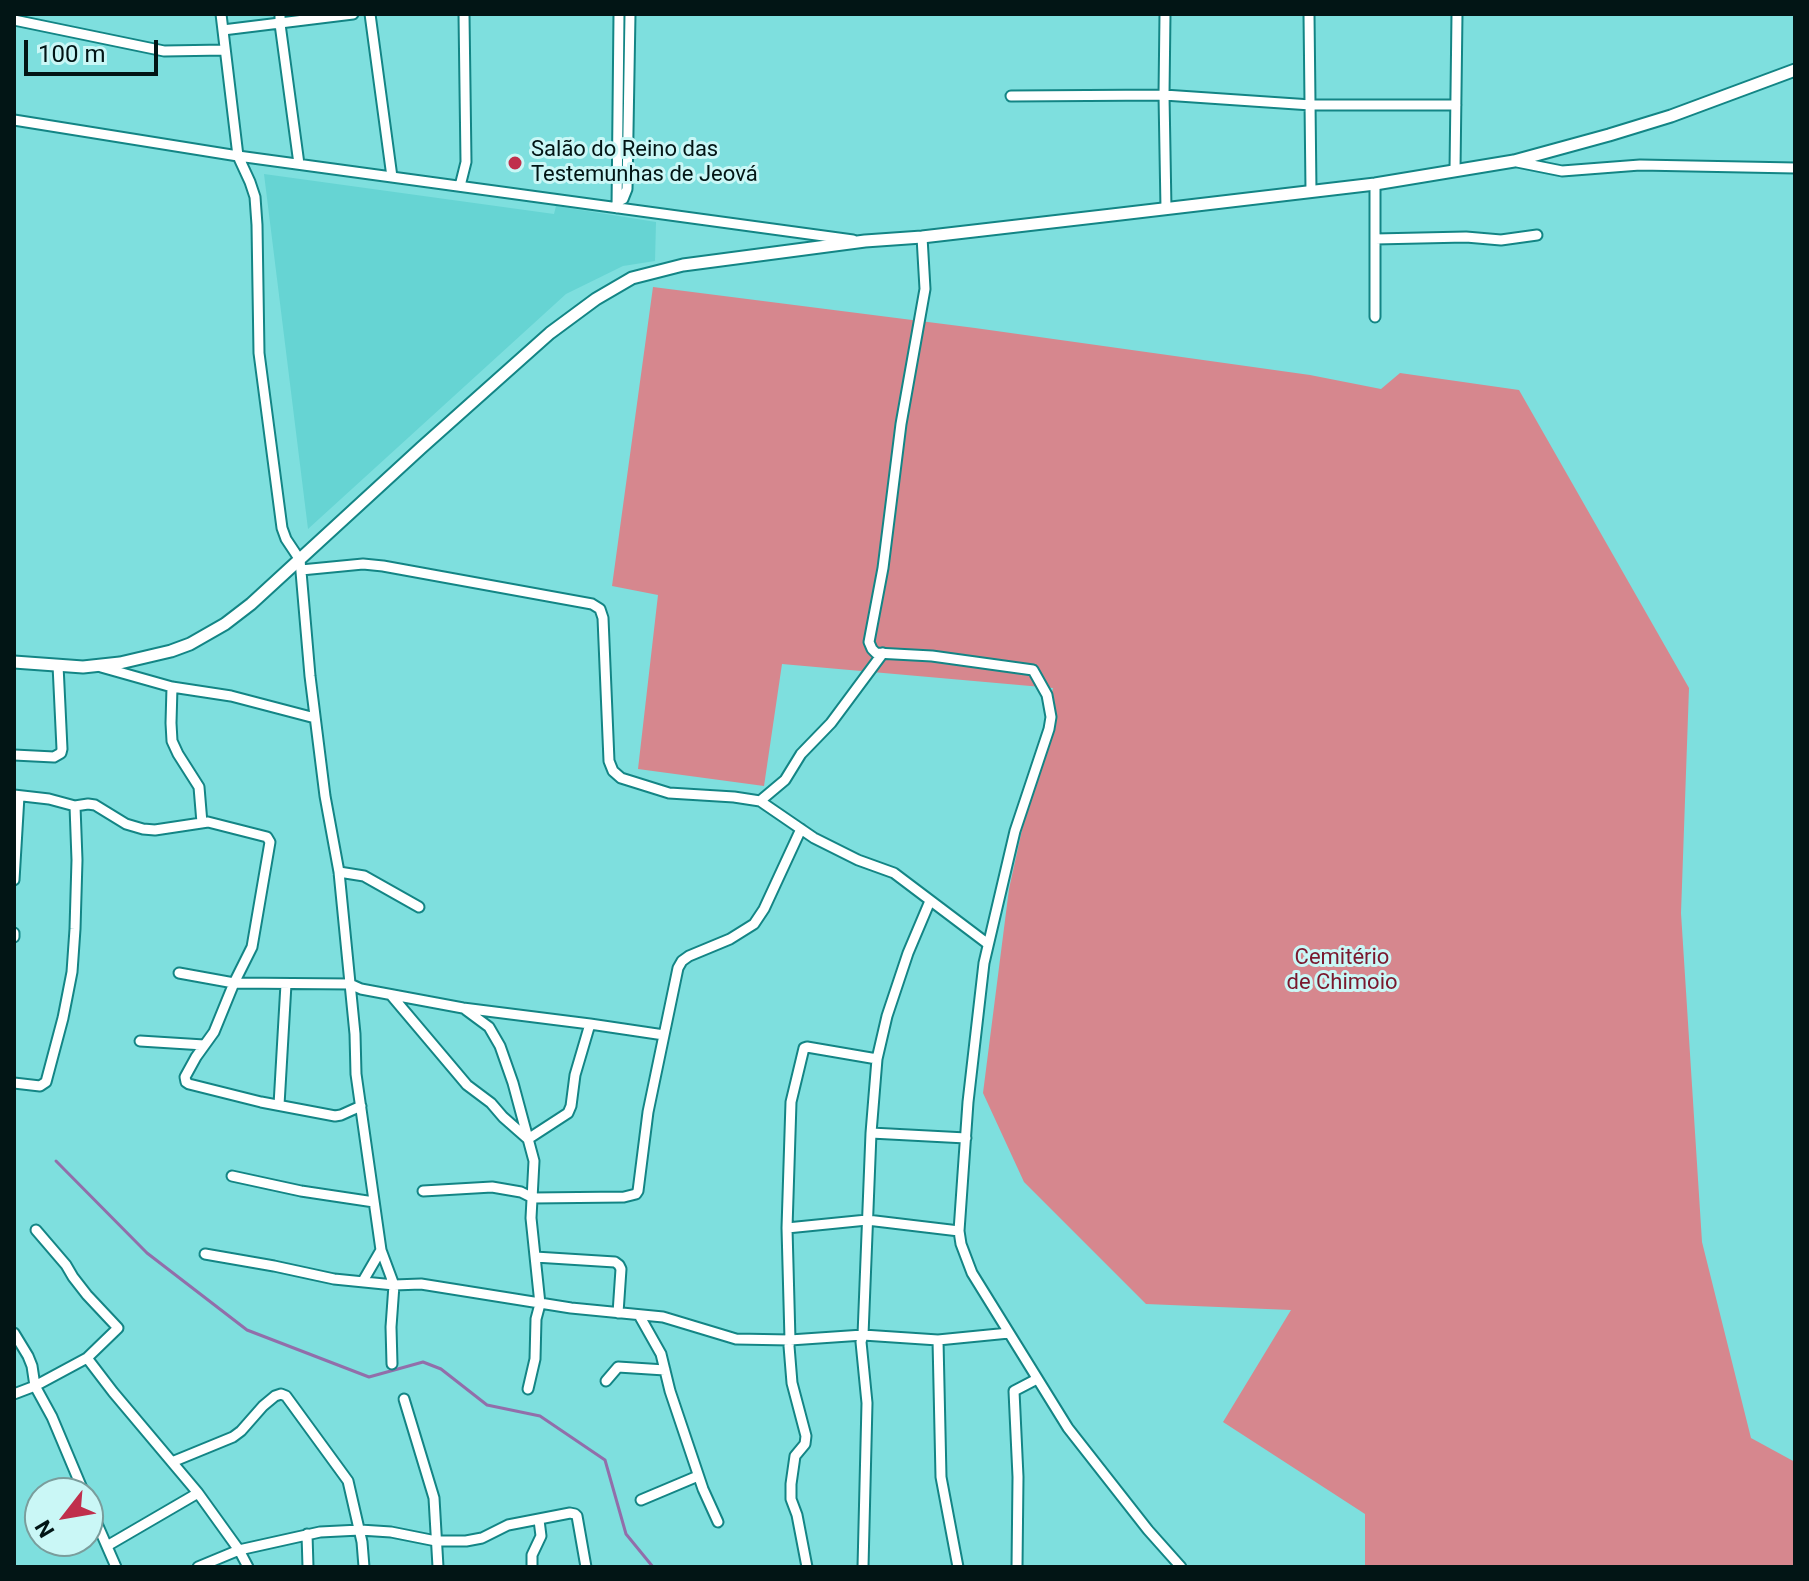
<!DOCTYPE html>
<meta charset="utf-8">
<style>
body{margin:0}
#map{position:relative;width:1809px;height:1581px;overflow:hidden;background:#7edfde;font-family:Roboto,sans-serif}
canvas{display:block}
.frame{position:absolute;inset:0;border:16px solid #021515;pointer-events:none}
.north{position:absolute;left:24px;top:1477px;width:80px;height:80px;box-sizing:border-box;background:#caf7f6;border:2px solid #7a9d9c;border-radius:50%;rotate:239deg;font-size:22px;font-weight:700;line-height:32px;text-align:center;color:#021515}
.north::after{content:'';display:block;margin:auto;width:28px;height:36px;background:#c02f4c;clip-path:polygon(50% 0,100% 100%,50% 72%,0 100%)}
.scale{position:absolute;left:24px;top:40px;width:134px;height:36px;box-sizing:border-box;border:4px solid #021515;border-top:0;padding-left:10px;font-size:24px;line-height:28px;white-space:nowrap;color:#021515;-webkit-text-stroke:6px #caf7f6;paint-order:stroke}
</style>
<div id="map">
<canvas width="1809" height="1581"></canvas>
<div class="frame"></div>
<div class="north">N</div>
<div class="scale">100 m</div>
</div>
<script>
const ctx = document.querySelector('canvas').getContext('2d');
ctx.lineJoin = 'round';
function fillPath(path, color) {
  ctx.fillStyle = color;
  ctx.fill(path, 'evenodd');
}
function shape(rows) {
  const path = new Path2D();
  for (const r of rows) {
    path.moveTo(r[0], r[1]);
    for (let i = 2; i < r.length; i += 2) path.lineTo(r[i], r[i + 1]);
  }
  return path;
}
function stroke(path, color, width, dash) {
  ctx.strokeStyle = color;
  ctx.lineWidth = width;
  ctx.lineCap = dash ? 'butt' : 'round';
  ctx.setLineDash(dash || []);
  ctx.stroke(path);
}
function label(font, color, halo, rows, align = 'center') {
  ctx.font = font + ' Roboto,sans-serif';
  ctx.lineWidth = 6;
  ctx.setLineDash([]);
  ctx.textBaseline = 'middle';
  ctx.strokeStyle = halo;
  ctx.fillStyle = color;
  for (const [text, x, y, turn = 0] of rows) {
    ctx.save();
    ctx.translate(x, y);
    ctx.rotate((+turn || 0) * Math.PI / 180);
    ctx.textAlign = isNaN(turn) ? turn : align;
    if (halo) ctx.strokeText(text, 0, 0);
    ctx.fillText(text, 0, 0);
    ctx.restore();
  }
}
fillPath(shape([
 [264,174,554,214,556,206,656,222,655,261,623,266,566,294,308,529]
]), '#66d4d3');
fillPath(shape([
 [653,287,975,328,1310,375,1381,389,1400,373,1519,390,1689,688,1681,913,1702,1242,1751,1438,1795,1462,1795,1567,1365,1567,1365,1514,1223,1422,1291,1310,1146,1304,1024,1182,983,1093,1009,889,1053,688,782,664,764,786,638,769,658,595,612,586]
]), '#d6878e');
stroke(shape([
 [56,1161,147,1253,247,1330,369,1377,423,1362,441,1369,487,1405,540,1416,605,1460,626,1534,653,1567]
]), '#926eaa', 3);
const minor = shape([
 [221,14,238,156,250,182,255,197,257,225,259,353,282,528,286,539,300,560,310,676,325,796,339,872,355,1034,356,1074,381,1250,394,1285,391,1327,392,1364],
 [280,14,280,24,299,164],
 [370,14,392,177],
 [1165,14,1164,95,1166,209],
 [1309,14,1311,191],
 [14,20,164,51,225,50],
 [223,30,353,14],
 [1011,96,1164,95,1311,105,1456,105],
 [14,120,238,156,853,240],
 [1517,162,1562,171,1640,165,1795,168],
 [1455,170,1457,14],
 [460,186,466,162,464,14],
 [617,202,623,199,627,189,630,14],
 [617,208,619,14],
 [922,237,925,289,901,424,883,568,869,642,872,649,876,653,932,656,1033,670,1047,695,1051,717,1049,729,1015,831,984,963,968,1102,959,1231,961,1244,972,1273,1068,1428,1148,1530,1181,1567],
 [1375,239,1466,237,1501,240,1537,235],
 [1375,317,1375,184],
 [301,570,363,564,383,566,592,604,600,609,603,618,609,761,613,771,621,778,669,793,734,797,760,801,814,838,858,860,894,873,988,944],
 [101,667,172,687,231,696,315,718],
 [172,687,171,723,172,741,178,754,199,787,202,823],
 [14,755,54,757,61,753,62,749,58,665],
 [14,795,49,799,75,806,88,804,95,805,126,824,143,829,155,830,208,822,267,837,270,842,252,947,234,983,214,1032,196,1057,185,1077,186,1082,189,1084,261,1102,335,1116,341,1115,361,1106],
 [760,801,785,780,801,754,831,723,883,653],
 [339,872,364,876,419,907],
 [14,880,19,796],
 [14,933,14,937],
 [179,973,234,983,350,984,361,989,463,1008,590,1024,664,1035],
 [391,995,467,1085,491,1103,503,1117,528,1139],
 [466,1010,489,1027,500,1046,513,1083,534,1161,531,1218,540,1304,536,1319,535,1359,528,1389],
 [140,1041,204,1045],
 [14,1083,40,1086,46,1082,63,1018,72,972,75,929,77,860,75,806],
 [279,1105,286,984],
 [871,1133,966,1138],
 [528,1139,568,1113,571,1106,575,1075,590,1024],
 [232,1176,301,1191,374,1202],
 [423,1191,492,1187,521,1192,533,1198,624,1197,636,1194,638,1191,648,1112,678,968,682,961,689,956,730,939,754,924,764,909,801,829],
 [787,1228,867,1220,959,1231],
 [205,1254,274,1266,334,1279,394,1285,421,1284,571,1308,663,1317,736,1339,790,1340,863,1335,938,1340,1009,1333],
 [535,1257,615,1262,619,1265,621,1269,618,1313],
 [363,1281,381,1250],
 [639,1315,661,1354,670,1391,703,1489,718,1522],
 [14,1333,28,1356,32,1366,35,1386,52,1417,84,1493],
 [938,1340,941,1477,958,1567],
 [87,1358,113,1392,198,1493,239,1550,248,1567],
 [606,1381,618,1367,665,1370],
 [14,1394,35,1386,87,1358,118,1328,87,1295,73,1277,66,1265,36,1230],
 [404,1399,434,1498,438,1567],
 [172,1462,233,1437,241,1431,263,1406,275,1396,281,1394,286,1396,348,1481,362,1542,364,1567],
 [641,1500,698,1476],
 [88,1503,116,1567],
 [307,1534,308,1567],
 [107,1546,198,1493],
 [198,1567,239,1550,320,1532,360,1530,391,1532,436,1541,466,1541,482,1538,508,1525,570,1513,575,1514,577,1516,586,1567],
 [532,1567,532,1555,541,1536,539,1520],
 [807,1567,797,1515,791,1499,791,1484,795,1456,805,1444,806,1436,792,1383,789,1346,790,1340,787,1228,791,1102,804,1048,807,1047,877,1059],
 [863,1567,867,1403,861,1342,863,1335,871,1133,877,1059,887,1016,908,953,930,901],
 [1017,1567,1018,1477,1014,1391,1037,1379]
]);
const tertiary = shape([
 [14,662,83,667,120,663,171,651,190,644,225,624,251,604,421,448,550,333,596,299,632,278,683,265,865,241,922,237,1112,215,1375,184,1514,161,1609,135,1671,116,1795,70]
]);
stroke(minor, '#138585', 13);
stroke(tertiary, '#138585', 15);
stroke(minor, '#fff', 9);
stroke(tertiary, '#fff', 11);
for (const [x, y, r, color] of [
 [515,163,8,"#c02f4c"]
]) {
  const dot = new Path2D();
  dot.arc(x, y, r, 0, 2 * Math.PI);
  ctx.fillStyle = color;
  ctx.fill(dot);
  stroke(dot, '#caf7f6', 3);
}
label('22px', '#021515', '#caf7f6', [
 ["Salão do Reino das",531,150],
 ["Testemunhas de Jeová",531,175]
], 'left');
label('22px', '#7a182d', '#caf7f6', [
 ["Cemitério",1342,958],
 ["de Chimoio",1342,983]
]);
</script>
